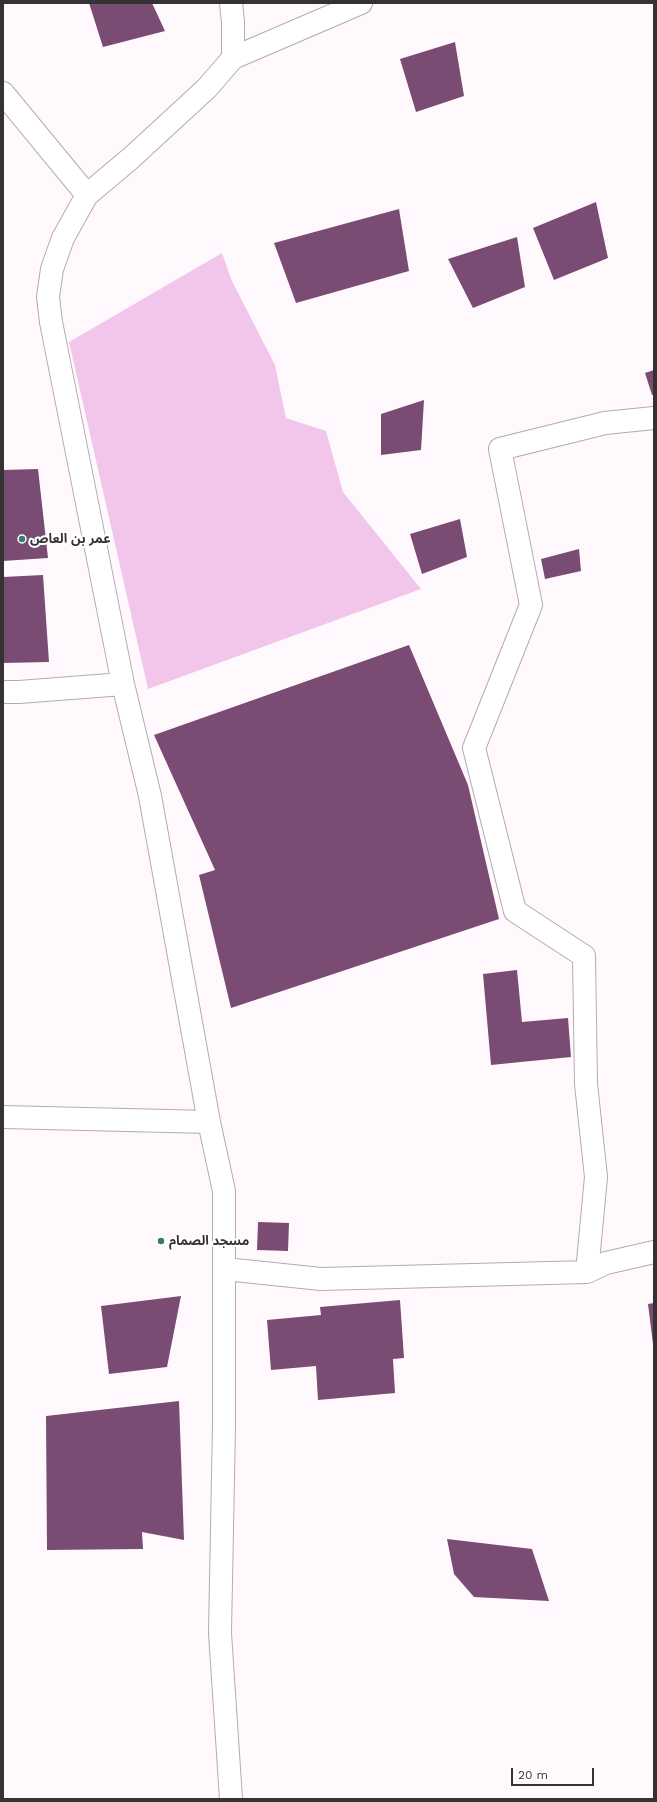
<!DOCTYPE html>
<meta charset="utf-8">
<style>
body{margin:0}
#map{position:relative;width:657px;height:1802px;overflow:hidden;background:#fff9fe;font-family:"Work Sans",sans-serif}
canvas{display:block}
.frame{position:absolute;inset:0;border:4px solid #353235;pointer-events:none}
.scale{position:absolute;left:511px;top:1768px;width:83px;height:18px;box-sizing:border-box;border:2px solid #353235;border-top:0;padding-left:5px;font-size:12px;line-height:14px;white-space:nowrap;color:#353235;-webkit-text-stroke:3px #fff;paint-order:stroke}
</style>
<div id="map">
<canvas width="657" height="1802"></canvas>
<div class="frame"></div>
<div class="scale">20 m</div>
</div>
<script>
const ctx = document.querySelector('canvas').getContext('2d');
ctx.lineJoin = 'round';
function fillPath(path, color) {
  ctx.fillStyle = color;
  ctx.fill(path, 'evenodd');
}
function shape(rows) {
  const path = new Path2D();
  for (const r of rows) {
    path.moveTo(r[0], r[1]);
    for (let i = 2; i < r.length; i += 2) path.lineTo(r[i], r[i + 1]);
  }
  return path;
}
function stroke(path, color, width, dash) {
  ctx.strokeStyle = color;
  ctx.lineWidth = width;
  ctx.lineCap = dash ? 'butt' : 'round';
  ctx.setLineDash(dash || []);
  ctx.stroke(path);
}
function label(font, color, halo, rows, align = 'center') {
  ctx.font = font + ' "Work Sans","Noto Sans Arabic",sans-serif';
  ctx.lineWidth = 4;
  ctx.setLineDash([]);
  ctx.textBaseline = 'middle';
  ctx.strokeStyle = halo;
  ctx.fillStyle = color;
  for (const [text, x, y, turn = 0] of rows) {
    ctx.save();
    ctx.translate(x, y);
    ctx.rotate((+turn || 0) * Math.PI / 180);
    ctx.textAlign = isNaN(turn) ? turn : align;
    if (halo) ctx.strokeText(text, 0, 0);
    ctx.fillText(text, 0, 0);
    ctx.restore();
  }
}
fillPath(shape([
 [222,253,232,281,275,365,286,418,326,431,343,492,421,589,148,689,69,342]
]), '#f2c6eb');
fillPath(shape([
 [89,3,152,3,165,31,103,47],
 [455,42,464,96,416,112,400,59],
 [596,202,608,258,554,280,533,228],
 [399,209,409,271,296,303,274,243],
 [517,237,525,287,473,308,448,259],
 [654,370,654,395,652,395,645,373],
 [424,400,421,450,381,455,381,414],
 [38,469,48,558,3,561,3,470],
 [460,519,467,557,422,574,410,534],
 [579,549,581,571,545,579,541,559],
 [43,575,49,662,3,663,3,577],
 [409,645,468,785,499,919,231,1008,199,875,215,870,154,735],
 [517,970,522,1022,568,1018,571,1057,491,1065,483,974],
 [258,1222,289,1223,288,1251,257,1250],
 [181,1296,167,1367,109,1374,101,1306],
 [400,1300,404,1358,393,1359,395,1393,318,1400,316,1366,271,1370,267,1320,321,1315,320,1307],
 [654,1303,654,1344,653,1344,648,1304],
 [179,1401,184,1540,142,1532,143,1549,47,1550,46,1416],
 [447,1539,532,1549,549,1601,474,1597,454,1574]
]), '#7a4b73');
const minor = shape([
 [231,3,233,22,233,58,207,88,131,158,87,195,63,238,52,269,48,297,51,322,123,684,150,796,209,1122,224,1191,224,1425,220,1633,231,1799],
 [233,58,361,3],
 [3,93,87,195],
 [3,692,19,692,123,684],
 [3,1117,209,1122],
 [225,1269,321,1279,587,1272,606,1263,654,1252],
 [587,1272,596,1177,586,1084,584,956,515,911,474,748,531,605,500,449,605,423,654,418]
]);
stroke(minor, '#b2abb1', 24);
stroke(minor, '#fff', 22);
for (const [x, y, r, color] of [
 [22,539,4,"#3d7b69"],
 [161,1241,4,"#3d7b69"]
]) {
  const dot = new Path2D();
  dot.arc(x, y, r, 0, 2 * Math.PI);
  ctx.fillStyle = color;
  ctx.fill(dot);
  stroke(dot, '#fff', 1.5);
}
label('bold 13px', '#353235', '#fff', [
 ["عمر بن العاص",30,539],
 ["مسجد الصمام",169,1241]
], 'left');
</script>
